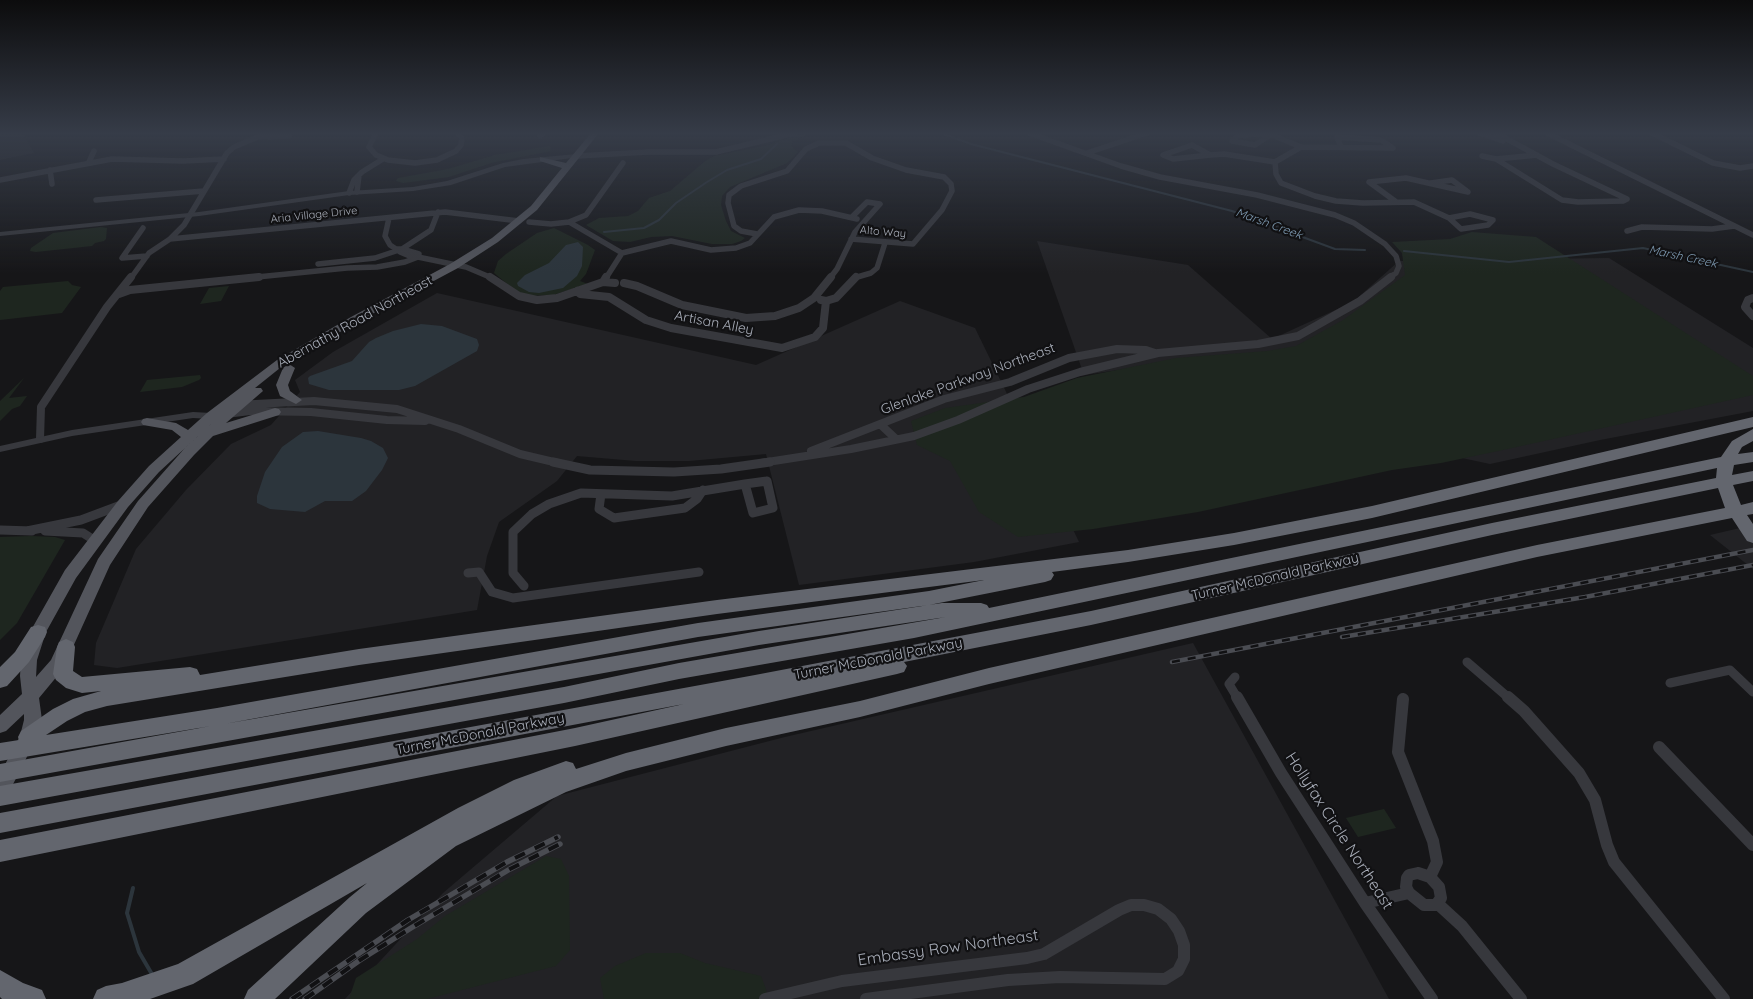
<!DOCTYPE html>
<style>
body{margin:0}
canvas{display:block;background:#161618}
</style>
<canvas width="1753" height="999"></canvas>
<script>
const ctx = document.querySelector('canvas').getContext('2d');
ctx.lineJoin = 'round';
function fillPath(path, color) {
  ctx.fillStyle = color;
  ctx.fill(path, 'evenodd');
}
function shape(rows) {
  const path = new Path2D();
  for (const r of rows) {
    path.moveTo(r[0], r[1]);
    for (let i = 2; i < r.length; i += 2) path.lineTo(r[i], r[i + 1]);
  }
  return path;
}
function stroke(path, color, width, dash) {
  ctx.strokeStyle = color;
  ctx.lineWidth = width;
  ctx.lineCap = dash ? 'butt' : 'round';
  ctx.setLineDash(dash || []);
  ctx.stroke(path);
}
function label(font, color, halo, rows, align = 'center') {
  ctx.font = font + ' Quicksand,sans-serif';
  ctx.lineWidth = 4.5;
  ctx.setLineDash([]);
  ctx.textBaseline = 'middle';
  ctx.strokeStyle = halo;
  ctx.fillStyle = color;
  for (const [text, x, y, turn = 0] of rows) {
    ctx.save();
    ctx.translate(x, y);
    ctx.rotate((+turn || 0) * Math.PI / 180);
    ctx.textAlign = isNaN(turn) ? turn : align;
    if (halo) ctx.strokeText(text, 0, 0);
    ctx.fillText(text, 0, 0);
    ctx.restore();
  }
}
fillPath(shape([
 [0,133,23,133,34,153,0,160],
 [1037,241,1188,265,1272,339,1353,302,1399,261,1609,258,1753,348,1753,411,1600,440,1490,464,1448,455,1217,356,1084,375],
 [437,293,756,365,900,301,975,328,1079,542,974,562,799,585,766,454,689,461,636,461,577,456,557,481,499,522,487,556,477,610,117,668,94,665,96,643,136,549,186,490,231,444,271,425,300,392,295,380,333,352],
 [1753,525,1753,569,1710,535],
 [1193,643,1389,999,345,999,443,893,557,796,785,737]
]), '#222225');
fillPath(shape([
 [811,133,793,141,791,146,798,152,787,163,730,187,722,196,721,205,726,221,731,231,745,238,741,241,732,244,712,244,672,236,651,237,630,242,613,241,586,225,599,218,628,216,638,211,649,198,670,191,704,162,714,156,769,145,795,135],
 [550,146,551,151,491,163,449,177,403,183,396,181,398,178,448,169,495,155],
 [101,227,107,228,106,239,104,241,95,243,92,246,36,252,30,251,31,248,53,233],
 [554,228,588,245,595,250,586,274,580,281,588,284,553,295,529,296,518,293,494,273,498,261,506,254,537,233],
 [1472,232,1536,237,1753,376,1753,395,1503,450,1441,463,1392,470,1198,512,1093,529,1018,537,979,512,950,461,917,445,911,421,945,408,1024,397,1077,378,1176,358,1267,351,1296,346,1343,320,1405,275,1402,253,1392,242,1450,239],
 [68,281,72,285,81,287,62,313,0,320,0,291,3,287],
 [229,286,221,301,200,304,209,288],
 [200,375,201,378,199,380,182,387,140,392,147,380],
 [24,378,9,398,27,396,20,406,12,409,0,421,0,401],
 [31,536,55,537,65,540,17,623,0,640,0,537],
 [1384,809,1396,828,1358,837,1346,818],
 [546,856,561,859,569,876,570,950,556,966,427,999,349,999,356,978,417,939,445,916],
 [646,953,680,953,705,963,761,976,766,989,767,999,604,999,600,978,615,966]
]), '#1e261f');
fillPath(shape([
 [578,242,583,247,582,266,577,276,563,288,539,293,529,292,518,286,517,283,525,275,549,263,566,245],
 [421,324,442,326,477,339,479,345,477,351,415,386,399,390,329,390,309,384,308,378,310,376,352,361,369,342,376,338,393,331],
 [318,431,361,438,371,441,383,448,388,458,382,470,366,491,352,501,325,501,305,512,270,509,257,503,257,496,265,472,282,447,303,432]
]), '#2c353c');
stroke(shape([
 [941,133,971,144,1232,211,1335,249,1365,250],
 [604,232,644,228,659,220,676,203,707,182,727,170,761,159,777,144],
 [1404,251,1509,262,1643,248,1753,272]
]), '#2c353c', 2);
stroke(shape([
 [133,888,127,913,139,952,153,976]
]), '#2c353c', 4);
stroke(shape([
 [376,133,369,147,376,155,388,160,415,163,437,160,456,151,461,145,462,138,457,133],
 [1029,133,1121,166,1160,177,1257,195,1335,215,1354,223,1385,244,1396,256,1399,266,1396,273,1389,278],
 [1273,133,1255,145,1232,141,1238,136,1273,133],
 [1479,133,1503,141],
 [1496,133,1553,164,1627,199],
 [1547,133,1753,235],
 [1652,133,1713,163,1740,168,1753,166],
 [1272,135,1301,147,1393,148,1381,140,1337,137,1341,147],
 [540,136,543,133],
 [260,137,289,136,290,133],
 [1192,145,1210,155,1173,159,1163,155,1192,145],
 [1087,153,1147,133],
 [1210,155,1224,154,1275,162,1276,174,1281,183,1315,196,1336,201,1363,203,1414,202,1449,218],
 [1537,155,1496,159,1562,200,1578,202,1623,201,1627,199],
 [577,156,648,152,716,152,795,133],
 [1482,156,1496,159],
 [89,162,94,151],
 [1275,162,1301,147],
 [50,170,52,184],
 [0,180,112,159,183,161,224,159],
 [357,192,359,175],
 [349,193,354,180,362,172,383,159],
 [96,200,204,191],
 [1395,201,1369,182,1406,178,1468,192,1452,180,1431,183],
 [1470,214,1493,220,1488,225,1461,229,1449,218,1470,214],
 [389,218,385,236,390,245,396,249,402,249],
 [529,222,551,224,569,222,622,253],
 [569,222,586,215,623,163],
 [143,228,122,258,147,256],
 [1627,231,1642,227,1712,229,1734,226],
 [757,234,741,231,734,226,728,203,729,195,741,186,787,171,806,149,819,143,846,143,872,158,906,170,944,177,951,184,952,191,942,210,913,244,851,239],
 [170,239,445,212,519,221],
 [402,249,419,254,418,257,412,257,400,252,402,249],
 [622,253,671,241,711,250,736,248,750,243,774,217,799,210,822,211,857,219],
 [318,264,375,258,402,249,431,230,438,212],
 [131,278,149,253,170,239,184,225,227,153,234,147,267,133],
 [247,278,347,268,377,267,405,262,418,257,466,267,492,278],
 [606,278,622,253],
 [830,278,837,269,855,232,880,204,867,202,852,217],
 [854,278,871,273,877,268,885,243]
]), '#37383d', 5.5);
stroke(shape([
 [490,277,519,296,537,300,557,298,603,282,606,277],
 [603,282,615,283],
 [624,283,637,286,682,305,746,318,775,316,799,308,814,298,831,277],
 [577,291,580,294,609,297,646,320,671,328,782,348,815,337,823,328,826,301],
 [119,294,130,290,259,277],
 [1753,298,1748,300,1745,307,1753,316],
 [821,300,826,301,836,298,856,277],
 [236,405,314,401,397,409,459,429,520,454,558,463],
 [226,414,250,411,311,412,387,420,425,421],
 [881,425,896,439],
 [40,439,41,407,107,307,131,277],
 [811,451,944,399,1010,382,1069,358,1117,349,1146,350,1155,353],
 [761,463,851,449,914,436,958,420,1028,389,1080,372,1158,353,1258,344,1298,336,1360,301,1391,277]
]), '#37383d', 8);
stroke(shape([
 [553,462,590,470,674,472,721,469,770,462],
 [767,481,773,508,753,513,745,484,767,481],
 [601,494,599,509,614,518,685,508,697,499,703,490],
 [0,530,32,531],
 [27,531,81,520,121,505],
 [45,531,83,533,94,540],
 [468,573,479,572,492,592,513,598,699,572],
 [524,586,513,573,513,532,532,514,549,504,581,493,672,496,745,484],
 [1467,662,1510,699],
 [1235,677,1229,684,1238,699],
 [1670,683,1730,670,1753,692]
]), '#37383d', 9);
stroke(shape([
 [1237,697,1281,773,1365,903,1432,999],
 [1508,697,1524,711,1579,773,1595,800,1607,845,1614,862,1724,999],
 [1403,699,1398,752,1433,841,1437,862,1430,877],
 [1659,747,1753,845],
 [1418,873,1430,877,1439,887,1441,898,1436,905,1424,905,1409,893,1406,887,1407,878,1409,875,1418,873],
 [1365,903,1409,893],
 [1438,904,1462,926,1521,999],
 [765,999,842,981,1027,958,1044,954,1119,910,1131,905,1144,905,1158,909,1171,919,1179,931,1184,945,1184,959,1178,971,1165,979,1060,977,1008,980,866,999]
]), '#37383d', 12);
fillPath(shape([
 [577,154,580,156,579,157,505,167,451,185,413,191,349,195,199,216,0,236,0,232,199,212,349,191,413,187,447,181,503,163,523,159,577,154],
 [193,412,211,413,216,416,211,419,193,418,72,436,0,452,0,446,72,430,193,412]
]), '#37383d');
fillPath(shape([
 [591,133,599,133,537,210,498,242,458,268,359,321,285,364,255,388,261,388,263,391,226,423,275,408,279,409,281,412,279,415,213,436,194,455,148,507,110,565,63,669,39,698,42,720,37,737,6,798,0,800,0,774,20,736,24,720,24,714,6,731,0,733,0,715,22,694,20,676,21,660,30,632,65,570,118,501,149,466,181,437,172,430,143,425,141,422,143,419,147,418,176,423,188,430,207,413,277,360,351,317,450,264,492,238,531,206,562,168,540,161,540,157,566,163,591,133],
 [223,413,184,449,138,501,98,559,51,660,36,677,37,660,46,632,76,578,128,507,159,472,223,413],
 [289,364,295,368,288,385,290,391,302,400,296,404,280,396,276,385,283,368,289,364]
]), '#53555c');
fillPath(shape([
 [1753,417,1753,427,1372,518,1234,545,1128,562,1052,572,1054,575,1051,580,1045,582,929,605,698,637,224,724,759,631,942,603,981,603,987,605,989,608,1721,457,1732,441,1753,429,1753,441,1742,447,1738,454,1753,452,1753,462,1734,465,1732,475,1753,471,1753,481,1733,485,1741,505,1753,502,1753,514,1747,515,1753,524,1753,543,1747,541,1732,518,1537,557,989,684,860,717,726,746,626,771,566,792,456,846,366,913,275,999,244,999,248,990,350,897,367,883,193,984,150,999,93,999,97,990,106,986,122,983,178,964,458,808,514,780,566,761,573,763,576,769,626,753,726,728,860,701,989,668,1537,545,1725,508,1718,488,1492,535,1091,625,904,662,907,666,904,672,897,674,575,746,0,862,0,840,575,728,684,704,0,833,0,813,755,675,1091,611,1492,523,1716,478,1717,468,914,638,679,679,564,703,0,806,0,786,564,687,679,663,946,617,759,645,0,782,0,764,211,726,0,761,0,743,19,740,18,737,21,731,53,709,73,699,101,691,82,693,66,688,56,680,53,674,57,647,59,642,66,639,73,642,75,647,73,671,82,677,190,667,197,669,200,675,359,649,717,600,1128,550,1234,533,1372,506,1753,417],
 [984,580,929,591,698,623,217,708,46,735,67,721,85,712,107,706,359,665,717,614,984,580],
 [38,625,45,627,47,632,45,637,29,662,7,686,0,688,0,667,15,652,31,627,38,625],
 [0,970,23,983,42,990,46,999,2,999,0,997,0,970]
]), '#63666e');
const railFar1 = shape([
 [1342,637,1585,597,1753,565],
 [1172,662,1753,550]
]);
const rail = shape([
 [292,999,408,920,507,862,558,837],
 [305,999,360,960,411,928,510,869,560,844]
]);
stroke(railFar1, '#4a4c52', 4.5);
stroke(rail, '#4a4c52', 5.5);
stroke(railFar1, '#111113', 2.5, [8]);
stroke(rail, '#111113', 4, [11]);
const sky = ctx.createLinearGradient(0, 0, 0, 273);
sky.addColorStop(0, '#0c0c0d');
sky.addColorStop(0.49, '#363c48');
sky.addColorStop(1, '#363c4800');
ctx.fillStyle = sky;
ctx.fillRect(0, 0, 1753, 273);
label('11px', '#a8adb8', '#111113', [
 ["Aria Village Drive",314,215,-6],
 ["Alto Way",883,232,5]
]);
label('italic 12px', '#7f9bb3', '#111113', [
 ["Marsh Creek",1269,224,20],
 ["Marsh Creek",1683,257,12]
]);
label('14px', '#a8adb8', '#111113', [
 ["Abernathy Road Northeast",355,322,-29],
 ["Artisan Alley",714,323,11],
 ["Glenlake Parkway Northeast",968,379,-20],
 ["Turner McDonald Parkway",1275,577,-13],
 ["Turner McDonald Parkway",878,659,-11],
 ["Turner McDonald Parkway",480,734,-11]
]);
label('16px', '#a8adb8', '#111113', [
 ["Hollyfax Circle Northeast",1339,831,57],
 ["Embassy Row Northeast",948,948,-8]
]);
</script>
